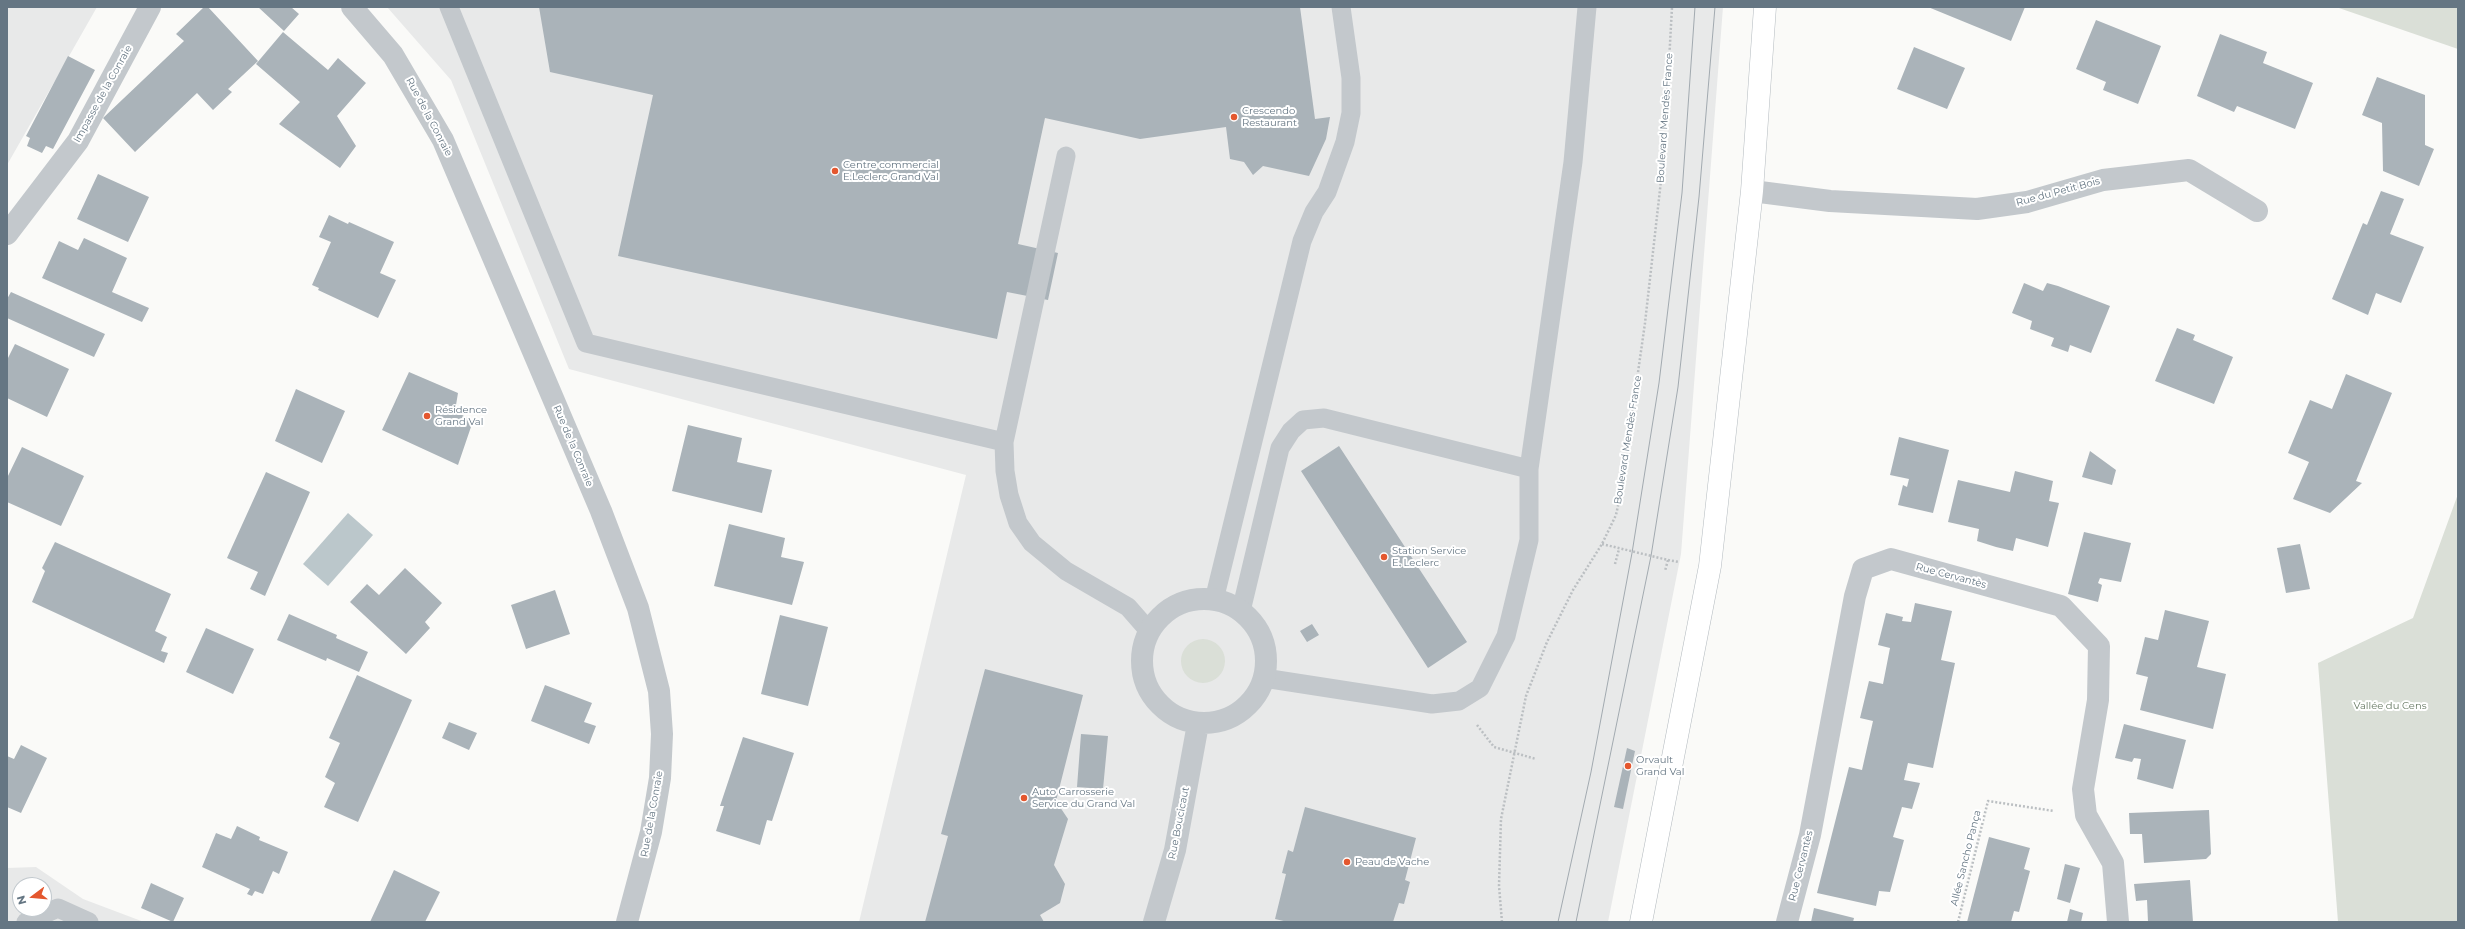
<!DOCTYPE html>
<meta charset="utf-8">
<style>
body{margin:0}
#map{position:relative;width:2465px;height:929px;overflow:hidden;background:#fafaf8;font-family:Montserrat,sans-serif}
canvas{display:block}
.frame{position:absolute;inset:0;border:8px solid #657683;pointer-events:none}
.north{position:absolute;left:12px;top:877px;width:40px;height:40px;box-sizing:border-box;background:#fff;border:1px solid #c1c8cd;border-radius:50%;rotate:254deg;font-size:11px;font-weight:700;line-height:16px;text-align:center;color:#657683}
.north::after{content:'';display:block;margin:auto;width:14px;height:18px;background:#e4572e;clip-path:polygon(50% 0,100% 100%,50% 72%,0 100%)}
</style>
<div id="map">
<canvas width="2465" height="929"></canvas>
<div class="frame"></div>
<div class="north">N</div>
</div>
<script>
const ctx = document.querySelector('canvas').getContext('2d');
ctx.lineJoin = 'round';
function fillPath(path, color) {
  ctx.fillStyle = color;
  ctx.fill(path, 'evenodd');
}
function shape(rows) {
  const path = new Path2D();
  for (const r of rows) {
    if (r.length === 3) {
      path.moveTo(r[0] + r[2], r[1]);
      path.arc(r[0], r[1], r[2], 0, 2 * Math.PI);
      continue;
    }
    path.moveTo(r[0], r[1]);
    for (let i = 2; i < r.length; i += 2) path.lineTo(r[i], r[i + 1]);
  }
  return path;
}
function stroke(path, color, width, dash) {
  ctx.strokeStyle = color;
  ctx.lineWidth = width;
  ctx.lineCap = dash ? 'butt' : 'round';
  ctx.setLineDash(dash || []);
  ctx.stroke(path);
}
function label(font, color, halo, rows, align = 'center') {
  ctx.font = font + ' Montserrat,sans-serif';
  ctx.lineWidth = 4;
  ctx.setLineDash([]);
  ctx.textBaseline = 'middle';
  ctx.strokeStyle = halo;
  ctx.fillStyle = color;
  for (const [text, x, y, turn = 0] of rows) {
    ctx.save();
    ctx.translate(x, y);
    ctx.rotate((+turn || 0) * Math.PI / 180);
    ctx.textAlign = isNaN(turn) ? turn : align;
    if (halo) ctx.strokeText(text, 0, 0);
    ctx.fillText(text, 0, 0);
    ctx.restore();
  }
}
fillPath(shape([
 [7,7,97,7,7,165],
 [387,7,1723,7,1681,554,1608,922,859,922,966,475,569,369,451,80],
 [36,867,83,899,144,922,7,922,7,868],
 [20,885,44,885,44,909,20,909]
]), '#e8e9e9');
fillPath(shape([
 [2336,7,2458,7,2458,49],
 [2458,494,2458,922,2338,922,2318,663,2413,618],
 [1203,661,22]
]), '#dadfd7');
fillPath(shape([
 [348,513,373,535,328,586,303,564]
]), '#bbc7cb');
fillPath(shape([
 [204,7,208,7,258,61,228,89,232,92,213,110,197,93,135,152,103,118,184,41,176,34],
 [258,7,291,7,299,14,284,31],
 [539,7,1300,7,1315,119,1330,117,1326,139,1309,176,1263,166,1253,175,1244,162,1230,159,1226,127,1140,139,1045,118,1018,244,1058,253,1048,300,1007,292,997,339,618,256,653,95,550,72],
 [1928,7,2025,7,2011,41],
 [2096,20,2161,46,2138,104,2103,90,2106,82,2076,69],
 [283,32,328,70,338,58,366,83,337,116,356,146,340,168,279,124,300,102,256,64],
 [2220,34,2267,52,2263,63,2313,83,2295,129,2237,106,2234,112,2197,96],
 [1914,47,1965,68,1947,109,1897,89],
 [68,56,95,70,53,149,46,146,42,153,27,146,30,138,26,136],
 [2377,77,2425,95,2425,145,2434,149,2419,186,2383,171,2382,123,2362,115],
 [98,174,149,197,128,242,77,219],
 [2381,191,2404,199,2390,234,2424,247,2401,303,2376,293,2368,315,2332,299,2363,223,2367,225],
 [329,215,348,224,349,222,394,242,380,273,396,280,378,318,318,290,319,288,312,285,331,242,319,237],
 [84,238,127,258,112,292,149,308,142,322,42,278,59,241,78,250],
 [2024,283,2043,291,2047,283,2058,286,2110,306,2091,353,2070,345,2068,352,2051,346,2054,338,2030,329,2032,321,2012,313],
 [11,292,105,334,94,357,7,318,7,299],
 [2177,328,2195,335,2193,340,2233,357,2214,404,2155,381],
 [15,344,69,369,47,417,7,398,7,360],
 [409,372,458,393,455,411,473,421,458,465,382,430],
 [2346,374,2392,393,2356,481,2362,483,2330,513,2293,499,2309,462,2288,453,2310,400,2332,409],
 [296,389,345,411,322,463,275,441],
 [688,425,742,438,737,462,772,470,762,513,672,491],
 [1899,437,1949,450,1933,513,1898,505,1903,485,1907,487,1909,479,1890,475],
 [1339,446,1467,642,1428,668,1301,471],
 [22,447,84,476,61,526,7,502,7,478],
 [2090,451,2116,470,2112,485,2082,477],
 [2015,471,2053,481,2049,501,2059,503,2048,547,2016,538,2013,551,1996,547,1977,541,1979,529,1948,522,1958,480,2010,492],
 [266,472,310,492,265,596,250,589,258,572,227,558],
 [729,524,785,538,781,557,804,562,792,605,714,586],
 [2084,532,2131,543,2121,582,2100,578,2098,583,2102,585,2098,602,2068,594],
 [55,542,171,594,155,631,167,637,161,651,168,653,164,663,32,602,45,571,42,568],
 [2300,544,2310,589,2286,593,2277,548],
 [405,568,442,603,425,622,430,628,406,654,350,602,367,584,379,595],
 [555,590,570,634,526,649,511,605],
 [1915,603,1952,611,1941,660,1955,663,1933,768,1908,763,1904,780,1920,783,1912,809,1902,807,1893,837,1904,840,1890,892,1879,891,1876,906,1817,893,1849,767,1862,770,1873,721,1860,718,1869,681,1883,684,1890,648,1878,645,1886,613,1903,617,1902,621,1911,622],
 [2165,610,2209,621,2197,667,2226,674,2213,729,2140,710,2148,677,2136,674,2141,654,2145,637,2158,640],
 [289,614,337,635,336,638,368,652,359,672,327,658,326,661,277,640],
 [780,615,828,627,808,706,761,694],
 [1312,624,1319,635,1307,642,1300,631],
 [206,628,254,649,233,694,186,672],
 [985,669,1083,695,1056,801,1068,819,1054,865,1065,884,1060,903,1040,915,1044,922,925,922,948,836,941,834],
 [357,675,412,700,358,822,324,807,335,783,325,777,340,743,329,738],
 [545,685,592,703,584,722,596,726,589,744,531,721],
 [449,722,477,733,469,750,442,738],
 [2124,724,2186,740,2173,789,2137,779,2141,759,2134,758,2132,762,2115,758],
 [1081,734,1108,736,1103,789,1077,787],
 [743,737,794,753,772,821,767,820,760,845,716,831,724,806,720,806],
 [21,745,47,758,21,813,7,807,7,756,14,759],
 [1627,748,1635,751,1623,809,1614,807],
 [1305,807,1416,838,1405,880,1410,882,1404,904,1399,903,1393,922,1288,922,1275,919,1286,874,1282,873,1288,850,1293,852],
 [2209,810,2211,854,2206,859,2144,863,2142,834,2130,834,2129,813],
 [237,826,260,837,259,840,288,852,279,874,273,871,263,894,255,891,252,896,247,894,250,889,202,867,216,833,231,839],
 [1989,837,2030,848,2024,869,2030,871,2019,912,2014,911,2011,922,1967,922],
 [2065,864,2080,868,2070,903,2057,899],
 [394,870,440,892,425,922,370,922],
 [2190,880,2193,922,2148,922,2147,900,2136,901,2134,884],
 [151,883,184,898,173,922,141,908],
 [1814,908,1854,918,1853,922,1811,922],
 [2070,909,2083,913,2081,922,2067,922]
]), '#aab3b9');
const secondary = shape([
 [1641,922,1710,566,1752,191,1765,7]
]);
stroke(secondary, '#b3babf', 23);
stroke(shape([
 [1602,544,1668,560,1665,571],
 [1668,560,1679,562],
 [1615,564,1619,549],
 [1477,725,1494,747,1536,759],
 [1502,922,1499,886,1501,819,1526,696,1547,642,1573,590,1602,544,1616,515,1621,492,1645,323,1664,154,1672,7],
 [1958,922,1988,801,2054,811]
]), '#bbbfc2', 2.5, [2, 2]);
stroke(shape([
 [449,7,586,343,1004,442],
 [1066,156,1004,442,1005,471,1009,495,1018,523,1032,543,1066,571,1128,607,1149,631],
 [1214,600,1302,241,1314,212,1327,192,1345,142,1351,113,1351,78,1341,7],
 [1241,611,1280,448,1291,431,1303,420,1324,418,1529,469],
 [1264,678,1432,704,1459,701,1480,688,1506,636,1529,540,1529,469,1573,162,1587,7],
 [26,922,58,908,89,922]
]), '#c3c8cc', 19);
stroke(shape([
 [352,7,393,55,443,140,601,511,638,608,659,691,662,734,660,778,651,832,627,922],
 [1752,191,1830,201,1977,209,2027,202,2103,180,2189,170,2257,211],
 [7,234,78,141,150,7],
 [1204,661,62],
 [1154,922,1175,850,1198,724],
 [1787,922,1810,835,1855,596,1863,569,1891,559,2061,606,2099,646,2098,700,2083,789,2086,815,2113,863,2118,922]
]), '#c3c8cc', 22);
stroke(secondary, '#fff', 22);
stroke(shape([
 [1558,922,1591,772,1632,553,1659,383,1682,193,1695,7],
 [1576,922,1651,556,1678,387,1699,197,1715,7]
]), '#a2aab0', 1);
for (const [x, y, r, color] of [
 [1234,117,4,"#e4572e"],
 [835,171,4,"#e4572e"],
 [427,416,4,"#e4572e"],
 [1384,557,4,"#e4572e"],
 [1628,766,4,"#e4572e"],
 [1024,798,4,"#e4572e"],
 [1347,862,4,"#e4572e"]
]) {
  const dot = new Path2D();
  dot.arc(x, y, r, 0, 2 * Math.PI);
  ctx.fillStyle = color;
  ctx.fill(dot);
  stroke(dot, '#fff', 1.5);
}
label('10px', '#657683', '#fff', [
 ["Impasse de la Conraie",103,94,-61],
 ["Rue de la Conraie",429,117,62],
 ["Boulevard Mendès France",1665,118,-86],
 ["Rue du Petit Bois",2058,192,-15],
 ["Boulevard Mendès France",1628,440,-81],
 ["Rue de la Conraie",573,446,67],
 ["Rue Cervantès",1951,576,15],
 ["Rue de la Conraie",652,814,-80],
 ["Rue Boucicaut",1179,823,-79],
 ["Allée Sancho Pança",1966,858,-76],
 ["Rue Cervantès",1801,866,-76]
]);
label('10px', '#657683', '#fff', [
 ["Crescendo",1242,111],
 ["Restaurant",1242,123],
 ["Centre commercial",843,165],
 ["E.Leclerc Grand Val",843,177],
 ["Résidence",435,410],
 ["Grand Val",435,422],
 ["Station Service",1392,551],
 ["E. Leclerc",1392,563],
 ["Orvault",1636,760],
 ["Grand Val",1636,772],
 ["Auto Carrosserie",1032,792],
 ["Service du Grand Val",1032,804],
 ["Peau de Vache",1355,862]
], 'left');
label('10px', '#687a64', '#fff', [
 ["Vallée du Cens",2390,706]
]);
</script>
